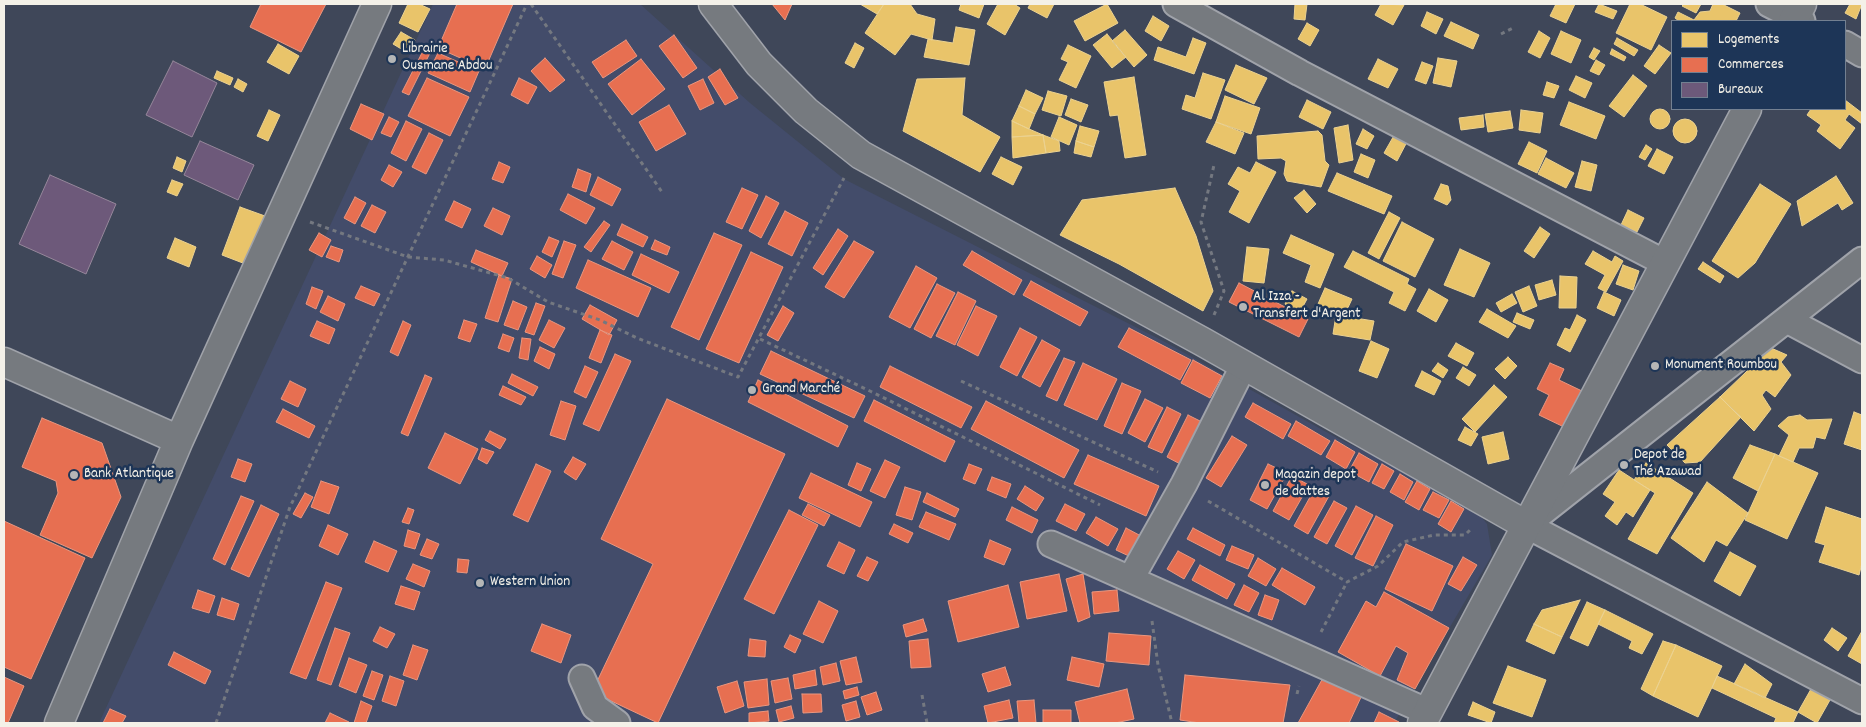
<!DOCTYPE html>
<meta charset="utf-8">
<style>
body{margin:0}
#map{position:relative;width:1866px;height:727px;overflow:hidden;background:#3f4759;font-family:Dekko,sans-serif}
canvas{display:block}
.frame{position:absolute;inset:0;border:5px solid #f4f1e8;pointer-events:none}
.legend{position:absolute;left:1671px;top:20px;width:175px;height:90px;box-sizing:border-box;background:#1d3557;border:1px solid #738091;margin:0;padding:6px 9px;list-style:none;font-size:15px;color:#f4f1e8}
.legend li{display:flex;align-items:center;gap:10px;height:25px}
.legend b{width:25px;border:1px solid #738091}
</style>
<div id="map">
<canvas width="1866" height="727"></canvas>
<div class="frame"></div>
<ul class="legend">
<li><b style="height:14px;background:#e9c46a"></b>Logements</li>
<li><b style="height:14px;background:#e76f51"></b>Commerces</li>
<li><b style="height:14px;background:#6d597a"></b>Bureaux</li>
</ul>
</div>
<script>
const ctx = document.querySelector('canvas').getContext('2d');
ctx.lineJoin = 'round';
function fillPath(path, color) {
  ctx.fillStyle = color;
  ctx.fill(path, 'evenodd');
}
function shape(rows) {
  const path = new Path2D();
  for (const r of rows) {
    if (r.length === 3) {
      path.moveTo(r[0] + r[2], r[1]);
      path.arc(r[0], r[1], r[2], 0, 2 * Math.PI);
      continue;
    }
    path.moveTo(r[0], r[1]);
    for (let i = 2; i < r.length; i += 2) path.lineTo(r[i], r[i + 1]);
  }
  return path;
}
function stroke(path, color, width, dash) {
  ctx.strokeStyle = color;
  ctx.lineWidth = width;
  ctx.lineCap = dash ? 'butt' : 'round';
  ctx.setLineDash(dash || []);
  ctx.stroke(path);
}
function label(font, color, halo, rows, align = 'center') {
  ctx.font = font + ' Dekko,sans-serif';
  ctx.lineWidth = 5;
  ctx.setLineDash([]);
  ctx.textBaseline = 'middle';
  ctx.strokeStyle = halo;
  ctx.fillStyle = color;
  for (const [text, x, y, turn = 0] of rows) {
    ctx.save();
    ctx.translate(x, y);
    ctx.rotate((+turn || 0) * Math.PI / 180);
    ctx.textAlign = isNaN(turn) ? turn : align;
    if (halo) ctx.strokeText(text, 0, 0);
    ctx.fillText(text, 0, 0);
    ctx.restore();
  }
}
fillPath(shape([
 [433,4,640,4,750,103,844,179,1165,342,1337,438,1421,479,1475,509,1487,524,1492,555,1394,723,99,723]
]), '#434c6a');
const homes = shape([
 [408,4,419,4,430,9,418,32,399,23,408,4],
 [860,4,884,4,877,14,860,4],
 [884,4,910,4,917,14,935,19,932,40,911,34,895,55,865,33,884,4],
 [961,4,984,4,979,18,959,10,961,4],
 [998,4,1014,4,1020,8,1005,35,987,24,998,4],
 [1030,4,1054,4,1047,18,1028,8,1030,4],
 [1107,4,1118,23,1085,41,1074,21,1107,4],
 [1295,4,1307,4,1305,20,1294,19,1295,4],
 [1381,4,1404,5,1393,25,1375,15,1381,4],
 [1556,4,1575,4,1566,23,1550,16,1556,4],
 [1599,4,1617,11,1613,19,1595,12,1599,4],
 [1630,4,1640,4,1667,17,1651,50,1616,33,1630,4],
 [1684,4,1701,4,1696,13,1682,6,1684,4],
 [1713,4,1722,4,1740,13,1736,21,1679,21,1675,18,1678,12,1694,20,1700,12,1710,11,1713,4],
 [1850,4,1862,4,1856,19,1845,13,1850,4],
 [1427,12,1443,19,1436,34,1421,26,1427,12],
 [1153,16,1169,26,1161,41,1145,31,1153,16],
 [1451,22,1479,35,1473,49,1444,36,1451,22],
 [1307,23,1319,30,1310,46,1298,39,1307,23],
 [956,27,975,30,969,65,924,57,928,39,953,43,956,27],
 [1125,30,1147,55,1134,67,1112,41,1125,30],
 [1539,31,1550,38,1540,58,1528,52,1539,31],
 [1561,31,1581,40,1571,63,1551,54,1561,31],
 [401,32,415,40,408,53,393,44,401,32],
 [1107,34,1126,57,1112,68,1093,45,1107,34],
 [1193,38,1206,43,1194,74,1154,60,1158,47,1186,57,1193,38],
 [1617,38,1638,50,1634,56,1614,44,1617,38],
 [855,43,864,48,854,68,845,63,855,43],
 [278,44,299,56,289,74,267,62,278,44],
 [1068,45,1091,56,1076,88,1059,80,1068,62,1061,59,1068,45],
 [1659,45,1671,53,1655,74,1644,66,1659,45],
 [1594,48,1600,51,1594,60,1589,57,1594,48],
 [1612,49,1626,57,1624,61,1610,54,1612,49],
 [1438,58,1457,61,1451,87,1433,83,1438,58],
 [1378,59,1398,69,1388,88,1368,79,1378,59],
 [1596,60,1605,65,1599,75,1590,71,1596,60],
 [1422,62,1433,66,1426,84,1415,80,1422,62],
 [1236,65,1267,78,1254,104,1225,90,1236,65],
 [217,71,233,78,230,85,214,78,217,71],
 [1203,73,1225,80,1211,119,1182,109,1186,95,1195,98,1203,73],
 [1633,75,1647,86,1624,117,1609,106,1633,75],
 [1576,76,1592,83,1585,98,1569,90,1576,76],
 [1134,77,1146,155,1125,158,1118,115,1110,116,1104,82,1134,77],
 [965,78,962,115,1000,137,980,172,903,131,917,79,965,78],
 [238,79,247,84,243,92,234,87,238,79],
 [1547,82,1559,86,1554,98,1543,95,1547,82],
 [1026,90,1043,98,1035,114,1019,106,1026,90],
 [1048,91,1067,96,1061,116,1042,110,1048,91],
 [1225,96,1260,108,1251,134,1216,122,1225,96],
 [1071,99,1088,105,1081,122,1065,115,1071,99],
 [1307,100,1331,112,1323,129,1299,117,1307,100],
 [1845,100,1862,113,1862,124,1849,114,1845,120,1855,128,1840,149,1817,131,1821,125,1807,115,1811,109,1845,109,1845,100],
 [1569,102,1605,116,1596,139,1560,125,1569,102],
 [1019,106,1035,114,1029,129,1012,121,1019,106],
 [1660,119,10],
 [269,110,280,115,268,141,257,136,269,110],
 [1521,110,1543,113,1540,133,1519,130,1521,110],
 [1510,111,1513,128,1488,132,1485,114,1510,111],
 [1483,115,1484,127,1461,130,1459,118,1483,115],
 [1059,117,1077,125,1069,145,1051,137,1059,117],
 [1685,131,12],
 [1012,121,1029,129,1043,135,1012,137,1012,121],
 [1216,122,1244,133,1235,154,1206,142,1216,122],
 [1348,125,1353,160,1339,163,1334,128,1348,125],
 [1080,126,1099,131,1094,147,1076,141,1080,126],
 [1363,129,1374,136,1367,149,1356,144,1363,129],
 [1318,131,1322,135,1325,161,1329,165,1321,187,1287,181,1284,174,1286,161,1281,158,1258,159,1257,136,1318,131],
 [1396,132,1409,138,1397,161,1384,153,1396,132],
 [1043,135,1046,153,1013,158,1012,137,1043,135],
 [1043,135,1059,141,1060,151,1046,153,1043,135],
 [1076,141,1094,147,1091,157,1074,153,1076,141],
 [1529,142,1547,151,1537,173,1518,164,1529,142],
 [1646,145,1652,149,1645,160,1639,157,1646,145],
 [1657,149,1673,157,1664,174,1648,166,1657,149],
 [1361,154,1375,160,1368,178,1354,172,1361,154],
 [177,157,186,161,182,172,173,168,177,157],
 [1001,157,1022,167,1013,185,992,174,1001,157],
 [1546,158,1574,173,1566,188,1538,174,1546,158],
 [1582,161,1597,165,1591,191,1575,187,1582,161],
 [1256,162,1276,172,1249,223,1229,212,1240,191,1228,184,1238,167,1250,173,1256,162],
 [1337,173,1392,196,1384,214,1328,191,1337,173],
 [1836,176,1853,203,1842,210,1838,203,1802,226,1797,201,1836,176],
 [172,180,183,184,177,196,167,192,172,180],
 [1441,184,1448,186,1451,200,1447,205,1434,199,1441,184],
 [1760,184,1791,204,1755,263,1738,278,1712,261,1760,184],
 [1175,188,1196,236,1213,291,1203,311,1119,264,1060,235,1082,200,1175,188],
 [1304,190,1316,204,1307,213,1294,198,1304,190],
 [240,207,265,216,248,265,222,255,240,207],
 [1628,210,1644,218,1637,232,1621,225,1628,210],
 [1389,212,1400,218,1379,259,1368,253,1389,212],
 [1402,222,1434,239,1415,277,1383,261,1402,222],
 [1540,227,1550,234,1534,258,1524,251,1540,227],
 [1291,235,1334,254,1320,288,1305,282,1311,265,1283,253,1291,235],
 [175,238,196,247,189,267,167,258,175,238],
 [1247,247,1269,249,1264,283,1243,281,1247,247],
 [1460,249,1490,263,1474,297,1444,285,1460,249],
 [1353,251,1409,279,1407,284,1416,289,1405,311,1389,303,1394,292,1344,267,1353,251],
 [1593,251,1612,262,1615,256,1623,261,1606,292,1598,288,1605,275,1585,264,1593,251],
 [1703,262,1724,276,1720,283,1698,269,1703,262],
 [1623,265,1639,271,1633,290,1616,284,1623,265],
 [1560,276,1577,277,1576,308,1559,308,1560,276],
 [1552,280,1556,295,1539,300,1535,285,1552,280],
 [1529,286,1537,306,1523,312,1515,292,1529,286],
 [1325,288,1352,299,1344,316,1318,304,1325,288],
 [1429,289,1448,300,1436,322,1417,311,1429,289],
 [1292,291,1307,299,1300,312,1285,304,1292,291],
 [1604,292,1621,300,1614,316,1597,308,1604,292],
 [1512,294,1517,303,1501,312,1496,303,1512,294],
 [1487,309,1516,326,1508,338,1479,322,1487,309],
 [1517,313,1534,320,1530,329,1513,322,1517,313],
 [1336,315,1374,321,1370,340,1333,334,1336,315],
 [1577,315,1586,320,1570,352,1557,345,1565,328,1570,330,1577,315],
 [1371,341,1389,349,1377,378,1359,371,1371,341],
 [1456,343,1474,353,1467,366,1448,356,1456,343],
 [1771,348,1787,355,1781,362,1791,375,1775,397,1766,390,1762,395,1771,409,1754,431,1720,397,1771,348],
 [1508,357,1517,366,1505,379,1495,369,1508,357],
 [1438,363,1448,370,1443,378,1432,371,1438,363],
 [1463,367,1476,375,1469,386,1456,378,1463,367],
 [1422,371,1441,381,1434,395,1415,386,1422,371],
 [1494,385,1507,397,1475,432,1462,419,1494,385],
 [1720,397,1741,417,1700,462,1685,463,1667,445,1720,397],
 [1854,412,1862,415,1862,450,1844,444,1854,412],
 [1800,415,1807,420,1832,419,1825,439,1816,437,1813,448,1799,448,1793,462,1779,456,1789,435,1778,426,1788,417,1800,415],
 [1465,427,1478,434,1471,446,1458,440,1465,427],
 [1503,432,1509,459,1488,464,1482,437,1503,432],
 [1750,445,1775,454,1758,491,1733,478,1750,445],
 [1775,454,1818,473,1787,539,1745,520,1775,454],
 [1646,463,1693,493,1657,554,1628,539,1655,493,1634,480,1646,463],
 [1619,470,1650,490,1633,517,1626,512,1617,525,1605,516,1615,502,1603,494,1619,470],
 [1707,482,1748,513,1727,546,1716,540,1704,562,1671,538,1707,482],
 [1826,507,1862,519,1862,563,1859,575,1819,562,1825,545,1815,542,1826,507],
 [1730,552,1756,566,1740,596,1714,581,1730,552],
 [1580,600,1562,637,1534,624,1542,610,1580,600],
 [1587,602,1605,610,1588,646,1570,638,1587,602],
 [1605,610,1653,634,1642,654,1629,648,1632,641,1598,624,1605,610],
 [1534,624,1562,637,1554,654,1526,641,1534,624],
 [1832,628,1847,638,1838,651,1824,640,1832,628],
 [1862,631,1862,664,1848,656,1862,631],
 [1663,641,1676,645,1653,696,1641,689,1663,641],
 [1676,645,1722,666,1698,717,1653,696,1676,645],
 [1745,664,1772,684,1765,698,1734,684,1745,664],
 [1508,666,1546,680,1532,717,1493,703,1508,666],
 [1717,676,1798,712,1793,723,1774,723,1776,718,1712,688,1717,676],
 [1811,689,1830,700,1817,723,1798,712,1811,689],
 [1473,702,1495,712,1491,723,1468,715,1473,702]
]);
fillPath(homes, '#e9c46a');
stroke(homes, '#ecd290', 1);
const shops = shape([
 [261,4,326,4,301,52,250,27,261,4],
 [457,4,513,4,485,69,438,48,457,4],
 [772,4,792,4,785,20,772,4],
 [674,35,697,68,683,78,659,46,674,35],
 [626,40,637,56,603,78,592,62,626,40],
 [425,47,431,51,409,95,402,92,425,47],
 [438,53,479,71,470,92,428,73,438,53],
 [545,58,565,80,550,92,531,71,545,58],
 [641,59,665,89,632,115,608,84,641,59],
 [720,69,738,98,725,105,708,77,720,69],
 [427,78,469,97,450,136,408,116,427,78],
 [519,78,537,87,528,104,511,95,519,78],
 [703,79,714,103,700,110,688,86,703,79],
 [361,104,384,114,372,140,350,129,361,104],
 [669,105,686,134,656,151,639,122,669,105],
 [389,117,399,122,391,137,381,133,389,117],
 [406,121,422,129,406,161,391,153,406,121],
 [429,133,443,140,426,174,412,167,429,133],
 [499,162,510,167,503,183,492,179,499,162],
 [389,165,402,172,393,187,381,180,389,165],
 [578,169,591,174,586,192,572,187,578,169],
 [598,177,621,189,612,206,590,195,598,177],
 [742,188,758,195,742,229,726,222,742,188],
 [568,194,595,208,586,224,560,210,568,194],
 [766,196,779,203,761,238,749,231,766,196],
 [355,197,366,203,355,224,344,218,355,197],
 [454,201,471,209,462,228,445,220,454,201],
 [372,205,386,212,375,233,361,226,372,205],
 [493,208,510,216,502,235,484,226,493,208],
 [785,211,808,223,792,256,768,244,785,211],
 [604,221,610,225,591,252,584,247,604,221],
 [622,224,648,237,643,247,617,235,622,224],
 [838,229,848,236,823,275,813,268,838,229],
 [319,233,331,240,322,257,309,250,319,233],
 [714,233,742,245,699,340,671,327,714,233],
 [549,237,559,241,552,257,542,252,549,237],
 [655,240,670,247,667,255,651,249,655,240],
 [564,241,576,245,563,278,552,274,564,241],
 [612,241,633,252,624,270,602,259,612,241],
 [854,241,874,252,844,298,825,287,854,241],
 [331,246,343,250,339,262,326,257,331,246],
 [476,250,508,263,502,276,471,262,476,250],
 [972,251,1022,280,1014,295,963,265,972,251],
 [751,252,783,267,739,363,706,349,751,252],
 [641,254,679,272,669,293,632,275,641,254],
 [537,256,552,265,545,278,530,269,537,256],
 [588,260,651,288,638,317,576,288,588,260],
 [916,266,937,278,910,328,889,317,916,266],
 [499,275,512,279,498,322,485,318,499,275],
 [1031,281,1088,312,1080,326,1023,295,1031,281],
 [1239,283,1308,319,1299,337,1229,302,1239,283],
 [937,284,955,293,931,338,914,329,937,284],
 [361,286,380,294,374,306,355,298,361,286],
 [312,287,323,291,316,309,306,304,312,287],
 [958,292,976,301,955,345,936,336,958,292],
 [328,296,345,304,338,321,320,312,328,296],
 [513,301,527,307,518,330,504,325,513,301],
 [536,303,545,306,534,335,525,332,536,303],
 [590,305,617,320,609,335,582,319,590,305],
 [783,306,794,313,778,341,767,335,783,306],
 [976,306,997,316,978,356,957,345,976,306],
 [464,320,477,324,470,342,458,338,464,320],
 [549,320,565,328,554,348,539,340,549,320],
 [317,321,335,329,329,344,310,336,317,321],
 [403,321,411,325,398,356,390,352,403,321],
 [1020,328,1037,337,1017,376,1000,367,1020,328],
 [1129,328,1191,360,1180,380,1118,347,1129,328],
 [600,330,612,335,601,363,589,358,600,330],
 [503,334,514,338,509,352,498,348,503,334],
 [522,338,531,339,528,360,519,358,522,338],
 [1042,340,1060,350,1040,387,1022,377,1042,340],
 [540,347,555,354,549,369,534,361,540,347],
 [771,351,865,396,854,418,760,374,771,351],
 [615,354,631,361,599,431,583,424,615,354],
 [1064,358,1075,362,1057,401,1046,396,1064,358],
 [1193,360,1222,376,1210,398,1181,383,1193,360],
 [1083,363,1117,379,1097,420,1064,405,1083,363],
 [1550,363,1564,369,1559,380,1582,391,1564,427,1539,415,1549,395,1537,389,1550,363],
 [585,366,598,372,586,398,574,392,585,366],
 [890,366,972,407,961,428,880,387,890,366],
 [512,374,538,387,533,396,508,383,512,374],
 [425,375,432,378,408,436,401,433,425,375],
 [758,380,848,426,838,447,748,402,758,380],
 [290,381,306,389,298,407,281,399,290,381],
 [1122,383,1141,391,1122,434,1104,426,1122,383],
 [503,386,526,397,521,405,499,395,503,386],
 [667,399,785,454,658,723,592,692,653,564,601,539,667,399],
 [1145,399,1163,408,1145,442,1128,433,1145,399],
 [874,400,955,441,945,462,864,421,874,400],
 [561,401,576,406,565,440,550,435,561,401],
 [986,401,1079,450,1064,478,971,429,986,401],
 [1253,403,1291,424,1283,439,1245,417,1253,403],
 [1167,407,1181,414,1162,453,1148,447,1167,407],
 [283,409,315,426,309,438,276,422,283,409],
 [1188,415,1204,423,1184,466,1167,457,1188,415],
 [42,418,102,443,121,497,92,558,40,535,58,493,56,481,22,467,42,418],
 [1296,421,1330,441,1321,455,1288,436,1296,421],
 [490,431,506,439,500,449,485,440,490,431],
 [445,433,478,449,460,484,428,468,445,433],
 [1232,436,1247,445,1221,487,1206,478,1232,436],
 [1335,440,1355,452,1346,469,1326,457,1335,440],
 [482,448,494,452,487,464,478,459,482,448],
 [1359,453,1378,464,1369,482,1349,471,1359,453],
 [1088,455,1159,486,1146,516,1074,484,1088,455],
 [573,457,586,464,576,480,564,472,573,457],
 [238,459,252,464,245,482,231,477,238,459],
 [885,460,900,467,885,498,870,491,885,460],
 [857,463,871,469,861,491,848,485,857,463],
 [536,464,551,471,528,522,513,515,536,464],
 [969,464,982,469,975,484,963,479,969,464],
 [1268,464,1287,473,1267,509,1250,500,1268,464],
 [1382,464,1394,471,1384,489,1372,483,1382,464],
 [811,473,872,502,860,527,799,498,811,473],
 [1400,474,1413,482,1404,500,1390,492,1400,474],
 [1292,476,1309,485,1289,520,1273,511,1292,476],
 [992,477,1011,484,1006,498,987,490,992,477],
 [321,481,339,487,329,514,311,507,321,481],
 [1417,481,1430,489,1419,510,1405,502,1417,481],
 [1025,486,1044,498,1036,511,1017,499,1025,486],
 [905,487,921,492,912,520,896,515,905,487],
 [1315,488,1329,496,1308,534,1294,526,1315,488],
 [1433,492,1449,500,1439,518,1423,510,1433,492],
 [305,493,313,497,301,518,293,514,305,493],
 [927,493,959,509,955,517,923,502,927,493],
 [241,496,254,501,225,565,213,559,241,496],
 [1334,501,1347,508,1327,544,1314,537,1334,501],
 [1451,501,1464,509,1451,532,1438,524,1451,501],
 [808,504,830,515,824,526,802,515,808,504],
 [1065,504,1085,514,1076,531,1056,521,1065,504],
 [261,505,279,514,249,577,231,569,261,505],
 [1356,506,1373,515,1352,555,1335,546,1356,506],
 [1012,507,1038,520,1032,533,1006,520,1012,507],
 [408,508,414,510,409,524,402,522,408,508],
 [789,510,818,525,774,614,744,599,789,510],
 [926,512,956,524,949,540,919,527,926,512],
 [1376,516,1393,525,1373,566,1355,558,1376,516],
 [1096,517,1118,529,1108,546,1086,533,1096,517],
 [4,521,85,558,31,679,4,667,4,521],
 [894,524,913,533,908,543,889,534,894,524],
 [328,525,348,534,338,555,319,546,328,525],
 [1126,528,1141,536,1131,557,1116,550,1126,528],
 [1193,528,1225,545,1220,556,1187,539,1193,528],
 [408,530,420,534,415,549,404,546,408,530],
 [427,539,439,544,432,559,420,555,427,539],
 [990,540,1011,549,1004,565,984,557,990,540],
 [374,541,397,551,388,572,365,562,374,541],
 [839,542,855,550,844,574,827,566,839,542],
 [1406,544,1453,566,1432,611,1385,589,1406,544],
 [1232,546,1254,555,1248,569,1226,560,1232,546],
 [1178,551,1195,560,1184,579,1167,569,1178,551],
 [867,557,878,562,868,581,857,576,867,557],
 [1463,557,1477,565,1461,591,1448,584,1463,557],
 [1258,558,1276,569,1266,586,1248,576,1258,558],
 [458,559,469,560,467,573,457,572,458,559],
 [413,564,430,571,424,587,406,579,413,564],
 [1200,565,1235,584,1227,599,1192,580,1200,565],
 [1282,568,1315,587,1305,605,1272,585,1282,568],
 [1059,574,1067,611,1027,619,1020,582,1059,574],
 [1083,574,1090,617,1078,622,1066,579,1083,574],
 [326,582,342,588,306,679,290,673,326,582],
 [1008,585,1019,627,958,642,948,601,1008,585],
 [1244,585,1259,593,1249,612,1234,605,1244,585],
 [401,586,420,592,414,610,395,604,401,586],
 [198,590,215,596,209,613,192,608,198,590],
 [1117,590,1119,611,1094,614,1092,592,1117,590],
 [1384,592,1449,628,1415,689,1397,680,1408,653,1396,646,1380,676,1338,652,1366,601,1376,607,1384,592],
 [1265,595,1279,600,1272,620,1258,615,1265,595],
 [222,598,239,604,234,620,217,615,222,598],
 [819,601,838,611,823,643,803,634,819,601],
 [923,619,927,631,906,637,903,625,923,619],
 [542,624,571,635,561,663,531,651,542,624],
 [380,627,395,634,387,648,373,641,380,627],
 [335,628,350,633,331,685,317,680,335,628],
 [1109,633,1151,636,1149,665,1106,661,1109,633],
 [790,635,801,640,795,653,784,647,790,635],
 [750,639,766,641,765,657,748,656,750,639],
 [928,639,931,667,911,668,909,641,928,639],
 [413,645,428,650,417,680,403,675,413,645],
 [174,652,211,671,205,684,168,665,174,652],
 [856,657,862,682,846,685,840,661,856,657],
 [1072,657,1104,664,1099,687,1067,680,1072,657],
 [349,658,367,665,356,693,339,686,349,658],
 [836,663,840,681,823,685,820,667,836,663],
 [1005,667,1011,685,988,692,982,674,1005,667],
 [815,670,817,685,795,689,793,675,815,670],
 [372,671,383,675,374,700,363,696,372,671],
 [1185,675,1290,685,1283,723,1200,723,1180,720,1185,675],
 [390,676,404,681,396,706,382,701,390,676],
 [1324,676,1362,695,1349,723,1298,723,1324,676],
 [4,677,24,686,8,723,4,723,4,677],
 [788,678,792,699,775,703,771,681,788,678],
 [767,679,769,705,748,708,744,682,767,679],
 [737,681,744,706,725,713,717,687,737,681],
 [857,687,859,695,845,699,843,691,857,687],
 [1127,689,1134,719,1115,723,1080,723,1075,702,1127,689],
 [876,692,882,710,867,715,861,697,876,692],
 [802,694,821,694,822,712,803,713,802,694],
 [1009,700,1013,718,988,723,984,706,1009,700],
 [1034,700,1036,723,1019,723,1017,701,1034,700],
 [361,701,372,706,366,723,354,723,361,701],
 [856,701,860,717,846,721,842,705,856,701],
 [791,706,794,718,779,722,776,710,791,706],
 [110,709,126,716,122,723,103,723,110,709],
 [1043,710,1071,710,1071,723,1043,723,1043,710],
 [768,711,769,721,749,723,749,713,768,711],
 [1379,712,1399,722,1398,723,1374,723,1379,712],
 [330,713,349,722,348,723,325,723,330,713]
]);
fillPath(shops, '#e76f51');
stroke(shops, '#eb967e', 1);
const offices = shape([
 [173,61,217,83,192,137,146,115,173,61],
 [200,141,254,165,238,200,184,175,200,141],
 [50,175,116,204,86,274,19,244,50,175]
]);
fillPath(offices, '#6d597a');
stroke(offices, '#96879b', 1);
const street = shape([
 [1176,4,1300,73,1665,263],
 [1769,4,1802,21],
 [1845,44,1862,54],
 [1862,260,1526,525,1862,701],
 [1787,320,1862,360],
 [1051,544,1428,712],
 [1131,578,1184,484,1244,365],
 [582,678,595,707,617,723]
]);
const secondary = shape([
 [713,4,759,64,806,111,861,155,1203,342,1526,525],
 [1793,21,1802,4],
 [4,362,179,440],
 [59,723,179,440,377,4],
 [1422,723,1747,109]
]);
stroke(street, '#a0a3aa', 29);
stroke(secondary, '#a0a3aa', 31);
stroke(shape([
 [531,4,662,192],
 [1501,34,1513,28],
 [310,222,408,257,444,260,508,278,548,302,600,320,637,338,738,377,844,178],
 [1214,315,1224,291,1201,222,1214,165],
 [760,339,870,391,1100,505],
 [961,381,1158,472],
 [1208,501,1347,582,1378,566,1403,542,1434,535,1465,535,1471,529],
 [1152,621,1158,665,1172,723],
 [1321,632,1347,582],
 [1297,694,1299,686],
 [922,695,927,723],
 [216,723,290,507,527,4]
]), '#747880', 3, [4, 4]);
stroke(street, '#767a7f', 25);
stroke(secondary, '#767a7f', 28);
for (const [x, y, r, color] of [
 [392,59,5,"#b5b6b6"],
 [1243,307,5,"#b5b6b6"],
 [1655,366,5,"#b5b6b6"],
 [752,390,5,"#b5b6b6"],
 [1624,465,5,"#b5b6b6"],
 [74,475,5,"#b5b6b6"],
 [1265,485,5,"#b5b6b6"],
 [480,583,5,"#b5b6b6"]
]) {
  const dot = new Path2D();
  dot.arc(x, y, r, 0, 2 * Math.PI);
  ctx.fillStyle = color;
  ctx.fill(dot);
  stroke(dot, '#1d3557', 2);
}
label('15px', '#f4f1e8', '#1d3557', [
 ["Librairie",402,50],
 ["Ousmane Abdou",402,67],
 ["Al Izza -",1253,298],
 ["Transfert d'Argent",1253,315],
 ["Monument Roumbou",1665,366],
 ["Grand Marché",762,390],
 ["Depot de",1634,456],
 ["Thé Azawad",1634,473],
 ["Bank Atlantique",84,475],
 ["Magazin depot",1275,476],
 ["de dattes",1275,493],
 ["Western Union",490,583]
], 'left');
</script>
